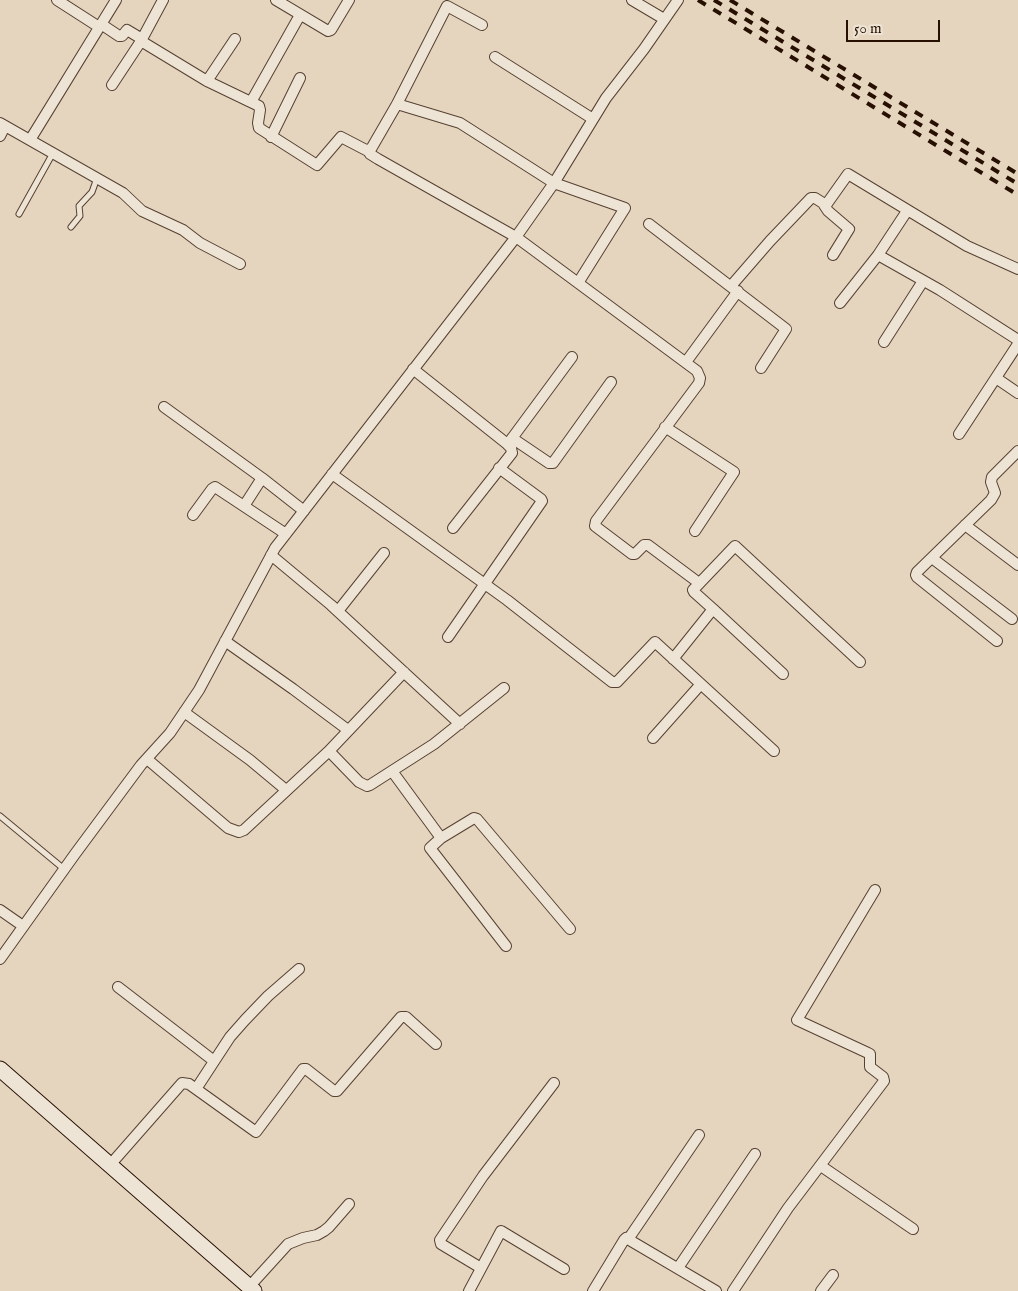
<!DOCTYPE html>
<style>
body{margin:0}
#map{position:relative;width:1018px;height:1291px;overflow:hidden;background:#e5d5be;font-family:"IM FELL English",serif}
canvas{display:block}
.scale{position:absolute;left:846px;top:20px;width:94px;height:22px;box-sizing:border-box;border:2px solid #271002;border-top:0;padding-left:6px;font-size:15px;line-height:18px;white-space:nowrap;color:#271002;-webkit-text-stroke:4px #eee4d5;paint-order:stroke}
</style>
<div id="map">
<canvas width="1018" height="1291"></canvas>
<div class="scale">50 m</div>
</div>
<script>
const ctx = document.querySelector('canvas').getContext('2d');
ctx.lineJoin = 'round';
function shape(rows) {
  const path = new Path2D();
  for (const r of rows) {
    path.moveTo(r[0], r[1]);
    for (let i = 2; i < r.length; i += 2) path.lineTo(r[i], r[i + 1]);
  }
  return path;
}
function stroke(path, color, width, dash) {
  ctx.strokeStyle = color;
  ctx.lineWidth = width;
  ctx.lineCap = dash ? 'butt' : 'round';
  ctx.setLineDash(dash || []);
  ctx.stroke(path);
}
const lane = shape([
 [19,214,53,153],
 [71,227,80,216,79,206,92,192,97,178],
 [0,816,64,869]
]);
const street = shape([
 [57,0,99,27],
 [276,0,328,31,331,30,349,0],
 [632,0,664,19],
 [101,24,119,36,122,36,127,30,142,39],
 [141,41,207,81,259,106,260,110,258,123,259,128,317,165,341,137,366,150,371,149,397,104,447,6,482,25],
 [495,57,593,119],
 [207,81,235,39],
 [112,85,141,41,163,0],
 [251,102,300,15],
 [397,104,460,123,554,183,625,208,578,283],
 [0,123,123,193,142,211,183,230,200,243,240,264],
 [0,136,5,126],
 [271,137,300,78],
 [30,140,116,0],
 [368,150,370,154,378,159,516,237,697,371,700,378,699,383,596,521,595,526,632,554,635,554,644,545,648,545,699,583],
 [824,205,828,211,849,229,833,255],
 [649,224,786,329,761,368],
 [878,255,940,290,1018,340],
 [731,286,770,241,811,198,815,198,826,205,848,174,967,246,1018,269],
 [840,303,878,255,907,211],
 [884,342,923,281],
 [686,362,738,291],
 [413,369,506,443,510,441,572,357],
 [996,378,1018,393],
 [164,407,262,478,304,511],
 [665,427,734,472,695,531],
 [959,434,1018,344],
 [512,438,549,463,553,463,611,382],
 [332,474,507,600,612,682,617,682,655,642,774,751],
 [244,506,262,478],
 [193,515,212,489,215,487,286,534],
 [965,525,1018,565],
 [453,528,512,453,511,448,506,443],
 [271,555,331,605,460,724],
 [932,558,1012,619],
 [713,609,783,674],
 [338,611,384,553],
 [448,637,542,501,541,499,499,468],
 [225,641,293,689,348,730],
 [997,641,917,577,916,575,917,572,991,500,995,493,991,482,992,477,1018,451],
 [673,659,713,609,694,592,693,590,735,546,860,662],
 [184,712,250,760,286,790],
 [653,738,701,684],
 [329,751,359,782,367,786,370,785,434,744,504,688],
 [147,759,228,828,239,832,244,830,329,751,404,672],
 [392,771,441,838,474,818,477,819,570,929],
 [441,838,430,848,506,946],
 [0,910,23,926],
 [0,959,75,854,141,765,170,733,199,690,275,548,516,237,554,183,606,98,644,49,678,0],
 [118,987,214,1061],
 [196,1089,230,1037,245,1020,268,996,299,969],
 [110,1165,182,1083,189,1084,256,1132,303,1069,306,1069,334,1091,337,1091,401,1017,406,1017,436,1044],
 [821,1166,913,1229],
 [629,1238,699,1135],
 [481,1268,441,1244,440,1240,483,1176,554,1083],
 [678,1268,755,1154],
 [249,1287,288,1244,303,1238,317,1235,324,1231,329,1227,349,1204],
 [469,1291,501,1231,564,1269],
 [593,1291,624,1240,626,1238,716,1291],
 [733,1291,788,1208,884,1081,883,1077,870,1067,870,1054,868,1053,797,1020,875,890],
 [821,1291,833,1275]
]);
const secondary = shape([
 [0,1069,254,1291]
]);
stroke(lane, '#564131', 7);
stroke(street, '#564131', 12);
stroke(secondary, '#271002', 17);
stroke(lane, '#eee4d5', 5);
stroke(street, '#eee4d5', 10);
stroke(secondary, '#eee4d5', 15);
stroke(shape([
 [698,0,1018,195],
 [714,0,1018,184],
 [730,0,1018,174]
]), '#271002', 4, [9, 9]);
</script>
